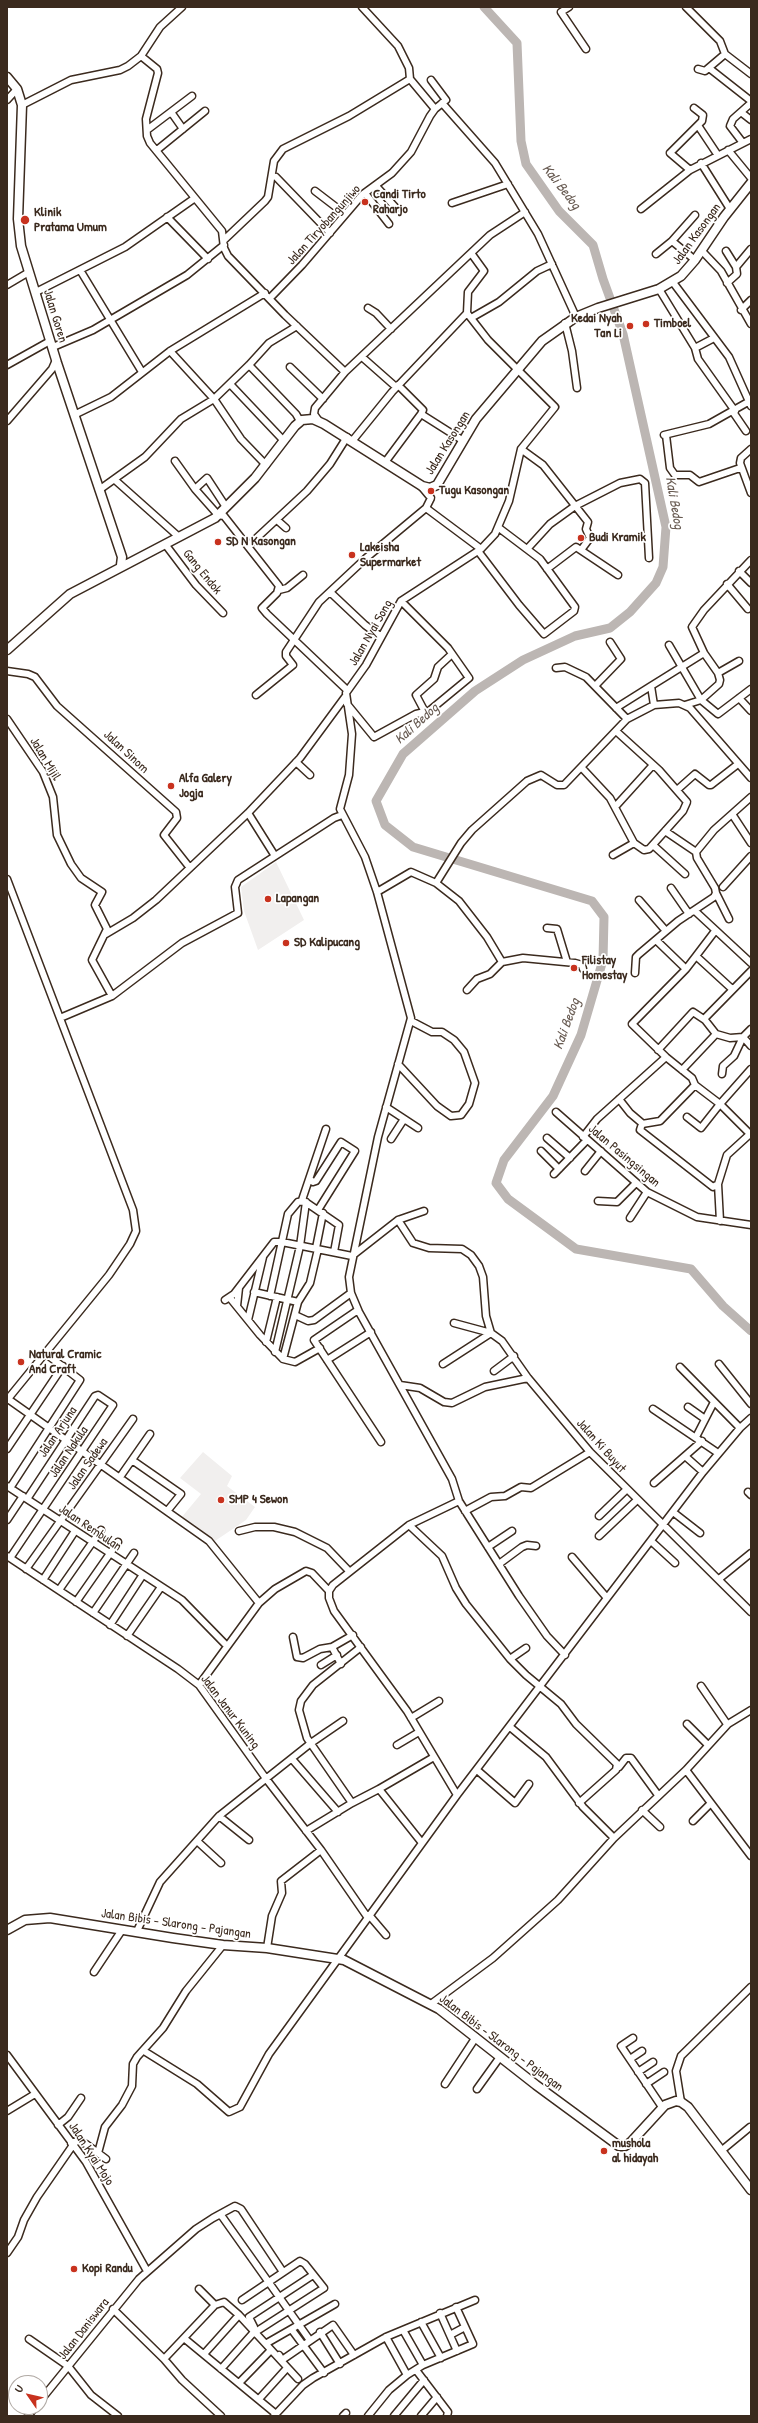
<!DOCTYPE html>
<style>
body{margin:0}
#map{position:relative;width:758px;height:2423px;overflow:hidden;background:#fff;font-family:"Patrick Hand",sans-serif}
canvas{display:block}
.frame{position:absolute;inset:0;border:8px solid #3b2a1e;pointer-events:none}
.north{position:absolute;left:8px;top:2375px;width:40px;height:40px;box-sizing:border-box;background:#fff;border:1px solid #b1aaa5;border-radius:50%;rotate:304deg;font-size:11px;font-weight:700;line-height:16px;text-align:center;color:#3b2a1e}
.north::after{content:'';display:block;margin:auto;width:14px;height:18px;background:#c8321e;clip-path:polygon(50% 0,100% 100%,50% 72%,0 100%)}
</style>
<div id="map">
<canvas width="758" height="2423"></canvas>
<div class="frame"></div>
<div class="north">U</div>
</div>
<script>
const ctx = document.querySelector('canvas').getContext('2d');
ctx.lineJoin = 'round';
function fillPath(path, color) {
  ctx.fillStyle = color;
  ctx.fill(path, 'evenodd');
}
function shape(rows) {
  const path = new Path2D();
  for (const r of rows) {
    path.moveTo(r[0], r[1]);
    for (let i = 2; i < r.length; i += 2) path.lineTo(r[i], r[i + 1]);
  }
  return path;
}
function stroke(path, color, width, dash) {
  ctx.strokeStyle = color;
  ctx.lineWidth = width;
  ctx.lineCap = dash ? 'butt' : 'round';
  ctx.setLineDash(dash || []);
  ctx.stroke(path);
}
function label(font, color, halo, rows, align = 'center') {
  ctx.font = font + ' "Patrick Hand",sans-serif';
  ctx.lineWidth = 3.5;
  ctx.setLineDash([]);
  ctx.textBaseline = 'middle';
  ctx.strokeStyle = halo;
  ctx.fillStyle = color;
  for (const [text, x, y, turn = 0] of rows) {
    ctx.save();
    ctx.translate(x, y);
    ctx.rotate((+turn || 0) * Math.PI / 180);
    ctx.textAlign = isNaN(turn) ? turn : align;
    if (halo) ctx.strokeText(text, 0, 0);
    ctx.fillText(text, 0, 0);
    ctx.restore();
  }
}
fillPath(shape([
 [276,862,304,920,258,950,244,911,241,887],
 [203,1452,232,1476,227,1486,255,1507,246,1520,212,1543,181,1518,201,1494,180,1478]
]), '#f1efee');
stroke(shape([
 [484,7,517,43,521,141,526,164,559,211,593,245,603,279,623,334,666,527,663,567,656,583,630,612,610,628,575,636,523,660,475,691,403,754,376,801,385,825,413,847,592,901,604,917,603,960,581,1035,553,1096,504,1160,496,1183,508,1199,576,1249,691,1269,723,1306,751,1331]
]), '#bcb6b3', 9);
const street = shape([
 [362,7,398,46,409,68,410,79,435,109],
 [569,7,561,12,586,49],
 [686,7,720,41,725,54,751,74],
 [141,56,157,69,158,73,146,119,147,136,150,143,222,231,224,248,228,256,285,315,345,372],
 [709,68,751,101],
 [698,69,705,71,725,54],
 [7,100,17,89],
 [442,103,495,163,538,234,576,317],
 [22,105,71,80,120,70,128,66,141,56,160,27,182,7],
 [171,112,183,129],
 [742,113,751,120],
 [699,127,717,154],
 [147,130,192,96],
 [743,143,730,126,733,119,751,103],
 [157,150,205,111],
 [728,150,751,178],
 [701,163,730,209],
 [690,170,670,153,702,121,703,115,694,108],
 [276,177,330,233],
 [376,186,396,208],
 [315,191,345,214],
 [365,193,389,224],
 [452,203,508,184],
 [641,209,690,170,751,139],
 [167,217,208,259],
 [224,240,265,201,268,197,274,161,283,149,349,116,410,79],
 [672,241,695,260],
 [702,251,721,271,751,324],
 [726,251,736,267,737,274,727,283],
 [471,253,484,271,468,292,467,313,488,340,555,407,521,449,509,501,495,534,481,549,401,601,366,665,346,693,352,734,349,775,340,809,365,857,377,892,411,1018,378,1137,349,1277,351,1293,359,1312,452,1479,459,1501,519,1596,547,1636,565,1655],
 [656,254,672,241,695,215],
 [736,267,751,249],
 [80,270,142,372],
 [672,281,729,357,751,406],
 [7,285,29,272],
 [659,289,695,348,698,359,735,411],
 [36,292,125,247,195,198],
 [270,298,302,265,362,195,392,173,411,152,430,116,435,109,446,100,431,80],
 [368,308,376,313,391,329],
 [741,310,751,300],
 [471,318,499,302,537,271,552,264],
 [565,323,572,351,577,388],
 [53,347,93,330,187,275,224,245],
 [695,348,714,338],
 [170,351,214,399,241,439,266,465],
 [362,357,396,387],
 [7,365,50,341],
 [249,365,296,414,300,421],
 [290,367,323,399],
 [230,384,284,441],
 [398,385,423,410,421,414,462,440],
 [733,412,746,431],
 [74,415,111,397,170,351,265,293],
 [7,421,52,369,56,360],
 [319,421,314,414,315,408,345,372,490,235,525,212],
 [664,435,709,424,748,402],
 [666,435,670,468,675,475,690,475,699,482,740,468],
 [353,440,392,392,467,313],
 [521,449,543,465,588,522,586,529,590,538,581,550],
 [751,449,741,458,740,463,751,493],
 [175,461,195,489,218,515,224,516,279,586,277,593,262,608,267,614,347,690],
 [386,461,421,414],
 [115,480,179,537],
 [195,489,207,478,226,507],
 [99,490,145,457,181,419,214,399,249,365,269,343,297,326],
 [426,508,481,549],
 [277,520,286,528],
 [165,544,196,585,223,613],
 [248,546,307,491,330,464,347,437],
 [528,548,550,524,575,506,620,483,640,479,645,483,649,558],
 [478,551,519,605,544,634,574,611,575,607,540,559,499,528],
 [547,569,576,547,618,575],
 [739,571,751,583],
 [727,584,748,609],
 [279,590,287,588,303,575],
 [330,592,365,625,380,636],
 [669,645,701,700,719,684,720,680,718,673],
 [739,661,718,673,704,653,692,627,704,610,751,560],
 [556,668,565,667,586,677,627,719],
 [7,671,28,674,35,677,57,706,176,812,177,818,164,835,190,868],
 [595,686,621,659,610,642],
 [256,695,293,665,286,656,286,652,319,602,366,558,426,508,431,498,421,486],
 [739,698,751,711],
 [347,704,374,737,416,714,429,711,469,678,448,648,401,601],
 [654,705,651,686,704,653],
 [685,705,701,700,718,714,751,689],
 [616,708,651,686],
 [425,712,416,695,434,679,438,667,452,654],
 [7,719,43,772,53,797,57,835,71,864,81,878,102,892,95,905,107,929,92,960,112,996],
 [296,762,310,775],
 [582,768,610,798,634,843,644,850,649,849,683,811,687,802,659,770,616,731],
 [677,790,695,774,709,785,711,785,738,764],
 [615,807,653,765],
 [248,813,275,856],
 [732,814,751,843],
 [665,831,696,852],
 [653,845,685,874],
 [613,855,634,843],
 [7,879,133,1210,136,1231,130,1244,109,1275,7,1400],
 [436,883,461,843,472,830,527,781,541,775,557,785,564,785,627,719,654,705,679,703,690,708,751,778],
 [723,887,751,856],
 [671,888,689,914],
 [377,892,411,872,436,883,459,901,487,937,502,962],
 [716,893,729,919],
 [639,900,666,931],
 [695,911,751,963],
 [547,928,557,929,567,962],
 [715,931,696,956,732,989],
 [106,934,133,918,156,900,248,813,300,758,345,697],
 [656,940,686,969,632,1024,666,1057,692,1078,695,1085,720,1104,701,1128,687,1117],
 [686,969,696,956],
 [635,973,636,957,639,954,678,921,714,897,716,893,715,888,697,858,696,852,714,830,751,797],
 [467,990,477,979,490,974,502,962,523,958,575,963,582,965,583,969],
 [60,1018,112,996,182,943,238,913,235,887,238,880,334,818,342,815],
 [704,1019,751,971],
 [743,1037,751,1046],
 [658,1050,693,1012,705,1020,716,1034],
 [398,1064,437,1106,451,1116,461,1115,469,1104,475,1083,464,1052,454,1040,442,1032,432,1032,411,1021],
 [751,1069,720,1104,751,1135],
 [682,1070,716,1034,730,1038,743,1037],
 [722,1074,723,1066,734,1056,743,1037,751,1029],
 [695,1085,660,1121,642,1124,640,1130,713,1187,718,1184,727,1155,750,1134],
 [619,1099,630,1113,643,1124],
 [386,1107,418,1128],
 [556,1112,647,1192,697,1217,751,1225],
 [583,1137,597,1119,666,1057],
 [547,1138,570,1158],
 [391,1139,404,1119],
 [541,1151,559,1169],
 [585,1171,601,1151],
 [554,1174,587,1140],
 [310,1179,313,1182,316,1181,341,1142,355,1151,318,1210],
 [718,1184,720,1221],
 [302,1200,326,1129],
 [598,1201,617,1202,636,1183],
 [630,1218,647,1192],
 [398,1220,413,1243,429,1248,462,1249,471,1255,479,1266,483,1277,486,1316,491,1333],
 [316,1248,323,1213],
 [254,1292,298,1302],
 [270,1296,288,1214,298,1202,304,1201,339,1225,334,1252],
 [230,1298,260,1335,283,1359,295,1362,320,1348],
 [225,1300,234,1294,274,1242,282,1242,352,1256,398,1220,424,1211],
 [237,1306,239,1288],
 [358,1310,314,1340,381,1442],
 [295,1315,308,1321,314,1320,351,1293],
 [248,1320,263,1257],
 [454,1323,491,1333,502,1341,528,1378,590,1452,751,1612],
 [266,1342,277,1297],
 [275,1352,300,1246,306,1202],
 [283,1359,298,1302,310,1283,318,1249],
 [327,1360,371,1332],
 [443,1364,491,1333],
 [719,1364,751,1404],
 [680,1367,740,1428],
 [494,1371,514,1356],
 [400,1385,420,1388,444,1402,452,1403,485,1387,528,1378],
 [8,1399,209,1541,259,1603,275,1589,306,1571,312,1573,329,1591],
 [688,1407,705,1419],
 [653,1409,718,1453],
 [696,1437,714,1402],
 [7,1449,63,1366],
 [685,1456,703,1472],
 [132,1460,181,1494,168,1510],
 [120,1477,150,1434],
 [654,1483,702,1441],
 [7,1486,182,1600,226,1645],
 [10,1488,80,1380,45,1353],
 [748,1492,751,1495],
 [465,1511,491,1497,505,1496,521,1487,531,1488,590,1452],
 [673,1512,700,1533],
 [599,1516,626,1490],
 [7,1520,23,1496],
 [409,1525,442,1556,456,1588,466,1604,510,1659,526,1675,561,1704,576,1724,617,1764,616,1770,579,1803],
 [239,1531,255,1527,274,1527,295,1532,327,1548,349,1571],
 [599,1536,637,1500],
 [651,1541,675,1563],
 [488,1547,512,1531],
 [7,1556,178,1669,199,1685,267,1780,321,1850,368,1918],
 [572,1557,607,1598],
 [10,1558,113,1405,98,1395,95,1396,27,1499],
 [499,1564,522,1547,527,1545,536,1546],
 [26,1569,133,1419],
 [719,1579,751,1553],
 [43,1580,75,1531],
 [59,1590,101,1530],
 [76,1602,118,1542],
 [93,1613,134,1553],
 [110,1625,142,1576],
 [127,1636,161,1587],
 [293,1637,297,1657,303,1658,320,1649,332,1647,353,1635],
 [332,1647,341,1664],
 [361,1647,313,1685,301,1701,299,1710,307,1738,352,1803,379,1789],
 [510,1659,526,1648],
 [321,1665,337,1655],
 [199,1685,259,1603],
 [701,1686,727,1724],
 [411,1718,439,1701],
 [687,1724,708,1745],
 [510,1727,546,1757,583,1807,614,1838],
 [397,1745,419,1732],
 [292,1759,338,1812],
 [619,1767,626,1758,631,1758,658,1795],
 [477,1770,515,1803,529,1784],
 [686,1770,751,1856],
 [457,1795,407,1711,334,1611,329,1598,329,1591,333,1585,409,1525,459,1501],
 [642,1810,660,1827],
 [219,1816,249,1840],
 [693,1821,710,1804],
 [306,1831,352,1803],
 [197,1841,221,1863],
 [422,1843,379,1789,434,1757],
 [369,1915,386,1935],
 [137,1931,160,1882,219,1816,311,1743,343,1721],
 [267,1948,272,1916,282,1893,281,1881,321,1850],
 [94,1972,122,1930],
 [431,2004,493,1958,558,1900,614,1838,686,1770,728,1724,751,1710],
 [633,2038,621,2046,662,2107],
 [144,2051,197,2084,229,2112,240,2107,269,2054,457,1795,703,1472,740,1428,751,1418],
 [7,2055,86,2162,147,2271],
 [630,2059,642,2051],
 [638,2072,653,2062],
 [445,2084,476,2037],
 [646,2084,664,2072],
 [477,2089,500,2057],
 [681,2102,676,2071,681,2056,751,1987],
 [7,2111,35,2094],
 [58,2125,68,2117,81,2098],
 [71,2143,77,2141,86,2144,106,2159],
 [721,2151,750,2127],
 [98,2153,105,2127,122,2105,132,2086,133,2064,137,2057,163,2028,186,1991,223,1945],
 [221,2215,309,2339],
 [7,2253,18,2237,24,2220,37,2197,73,2145],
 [199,2289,215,2305],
 [242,2300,300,2261,305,2264,324,2288,257,2331],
 [113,2309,164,2359,215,2305,224,2302,239,2315,298,2379],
 [440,2313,457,2351],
 [421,2322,441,2358],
 [254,2327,249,2317,313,2275],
 [292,2330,324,2373],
 [403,2330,423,2365],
 [320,2332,340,2364],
 [450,2335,465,2327],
 [386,2337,407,2375],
 [29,2339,68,2366,91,2395,118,2416],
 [185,2339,276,2414],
 [267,2343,335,2304],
 [204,2354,239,2315],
 [279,2355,282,2360,333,2325,354,2355],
 [164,2359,182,2380,221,2416],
 [221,2369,254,2332],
 [416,2370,448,2412,447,2416],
 [239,2383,271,2350],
 [259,2399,287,2368],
 [40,2401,139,2279,196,2229,213,2218,235,2206,241,2209,283,2272],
 [28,2416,35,2407],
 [274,2416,303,2385,313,2378,386,2337,475,2300],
 [343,2416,346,2413],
 [368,2416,389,2390,407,2375,423,2365,473,2344,456,2307],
 [394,2416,424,2380],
 [421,2416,437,2397]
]);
const secondary = shape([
 [7,77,17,89,22,105,18,219,21,246,57,363,122,557,121,565],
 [7,650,70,594,215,518,255,478,295,426,302,420,313,419,324,424,422,486,430,488,437,485,476,419,542,341,576,317,598,308,659,289,681,276,695,260,724,217,751,183],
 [7,1930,25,1920,50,1918,173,1938,223,1945,267,1948,344,1960,439,2009,536,2085,619,2146,625,2146,631,2142,665,2105,676,2101,681,2102,688,2107,751,2190]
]);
stroke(street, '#3b2a1e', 9);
stroke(secondary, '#3b2a1e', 11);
stroke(street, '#fff', 6);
stroke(secondary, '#fff', 8);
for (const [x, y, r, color] of [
 [365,202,4,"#c8321e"],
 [25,220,5,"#c8321e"],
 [646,324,4,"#c8321e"],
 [630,326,4,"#c8321e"],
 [431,491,4,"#c8321e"],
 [581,538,4,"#c8321e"],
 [218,542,4,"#c8321e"],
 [352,555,4,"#c8321e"],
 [171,786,4,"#c8321e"],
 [268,899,4,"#c8321e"],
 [286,943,4,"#c8321e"],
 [574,968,4,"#c8321e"],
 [21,1362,4,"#c8321e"],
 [221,1500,4,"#c8321e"],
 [604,2151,4,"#c8321e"],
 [74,2269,4,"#c8321e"]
]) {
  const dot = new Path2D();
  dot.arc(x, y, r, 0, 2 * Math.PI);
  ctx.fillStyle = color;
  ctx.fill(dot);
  stroke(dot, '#fff', 1.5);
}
label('bold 13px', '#3b2a1e', '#fff', [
 ["Candi Tirto",373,195],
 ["Raharjo",373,210],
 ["Klinik",34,213],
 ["Pratama Umum",34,228],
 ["Kedai Nyah",622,319,"right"],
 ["Tan Li",622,334,"right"],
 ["Timboel",654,324],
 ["Tugu Kasongan",439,491],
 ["Budi Kramik",589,538],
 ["SD N Kasongan",226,542],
 ["Lakeisha",360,548],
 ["Supermarket",360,563],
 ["Alfa Galery",179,779],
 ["Jogja",179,794],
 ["Lapangan",276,899],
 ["SD Kalipucang",294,943],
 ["Filistay",582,961],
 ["Homestay",582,976],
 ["Natural Cramic",29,1355],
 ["And Craft",29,1370],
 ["SMP 4 Sewon",229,1500],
 ["mushola",612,2144],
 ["al hidayah",612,2159],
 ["Kopi Randu",82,2269]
], 'left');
label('13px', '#3b2a1e', '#fff', [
 ["Jalan Tiryobangunjiwo",324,225,-48],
 ["Jalan Kasongan",697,234,-54],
 ["Jalan Goren",55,316,73],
 ["Jalan Kasongan",448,443,-58],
 ["Gang Endok",202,572,51],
 ["Jalan Nyai Song",371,633,-60],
 ["Jalan Sinom",126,752,43],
 ["Jalan Mijil",45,759,59],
 ["Jalan Pasingsingan",624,1156,40],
 ["Jalan Arjuna",58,1432,-56],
 ["Jalan Ki Buyut",601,1446,48],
 ["Jalan Nakula",69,1452,-56],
 ["Jalan Sadewa",88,1464,-55],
 ["Jalan Rembulan",90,1528,34],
 ["Jalan Janur Kuning",230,1712,53],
 ["Jalan Bibis - Slarong - Pajangan",176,1924,8],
 ["Jalan Bibis - Slarong - Pajangan",501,2043,37],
 ["Jalan Kyai Mojo",91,2154,57],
 ["Jalan Daniswara",84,2329,-52]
]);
label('italic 14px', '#685b52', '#fff', [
 ["Kali Bedog",561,187,52],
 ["Kali Bedog",674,503,80],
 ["Kali Bedog",417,724,-42],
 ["Kali Bedog",567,1024,-70]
]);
</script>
